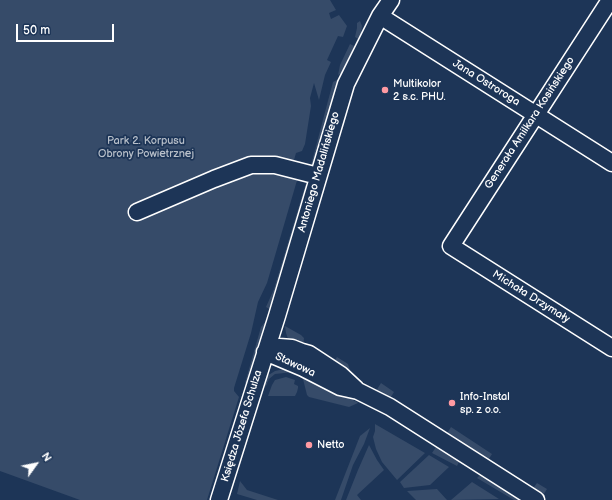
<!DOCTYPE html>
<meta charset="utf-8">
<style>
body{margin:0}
#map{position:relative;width:612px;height:500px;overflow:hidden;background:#1d3557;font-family:"Balsamiq Sans",sans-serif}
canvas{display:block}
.north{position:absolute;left:16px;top:444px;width:40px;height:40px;-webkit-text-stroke:3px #1d3557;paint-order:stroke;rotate:57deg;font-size:11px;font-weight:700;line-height:16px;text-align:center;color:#fff}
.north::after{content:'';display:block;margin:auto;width:14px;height:18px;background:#fff;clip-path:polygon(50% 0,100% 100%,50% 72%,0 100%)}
.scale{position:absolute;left:16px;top:24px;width:98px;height:18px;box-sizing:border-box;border:2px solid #fff;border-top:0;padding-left:5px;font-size:12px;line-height:14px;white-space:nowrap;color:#fff;-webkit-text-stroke:3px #1d3557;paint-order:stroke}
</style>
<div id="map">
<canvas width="612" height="500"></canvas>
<div class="north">N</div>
<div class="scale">50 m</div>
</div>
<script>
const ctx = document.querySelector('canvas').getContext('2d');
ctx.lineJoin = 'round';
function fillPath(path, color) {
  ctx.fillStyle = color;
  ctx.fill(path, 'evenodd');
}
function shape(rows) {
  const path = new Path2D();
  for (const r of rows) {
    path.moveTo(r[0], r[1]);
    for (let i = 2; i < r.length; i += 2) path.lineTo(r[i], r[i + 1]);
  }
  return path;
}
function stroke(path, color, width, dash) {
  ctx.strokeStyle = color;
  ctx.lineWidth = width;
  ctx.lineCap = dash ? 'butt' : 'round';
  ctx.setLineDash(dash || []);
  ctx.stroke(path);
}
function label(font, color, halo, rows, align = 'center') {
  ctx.font = font + ' "Balsamiq Sans",sans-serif';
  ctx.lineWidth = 3.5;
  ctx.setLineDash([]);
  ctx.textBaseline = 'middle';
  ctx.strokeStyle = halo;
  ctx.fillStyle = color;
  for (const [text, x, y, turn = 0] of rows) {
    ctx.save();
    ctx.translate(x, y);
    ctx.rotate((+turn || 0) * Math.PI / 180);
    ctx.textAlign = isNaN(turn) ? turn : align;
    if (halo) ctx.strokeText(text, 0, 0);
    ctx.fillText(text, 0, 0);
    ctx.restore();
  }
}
fillPath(shape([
 [0,0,330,0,336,10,329,13,331,19,339,15,347,26,343,37,338,36,327,60,331,62,325,75,319,100,314,83,310,98,311,106,305,144,302,151,296,153,290,174,298,177,267,283,258,302,251,333,234,388,234,391,239,397,207,500,80,500,0,471],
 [360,21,362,26,361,34,358,39,355,37,357,28,357,23],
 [350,44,354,46,343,73,338,75,340,65],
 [337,80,338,82,315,161,311,165,333,82],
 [306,183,306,191,271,310,266,307,274,289],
 [266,321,267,321,247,384,245,383,261,327],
 [285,326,301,335,304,338,303,347,292,343,288,339,286,333],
 [337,357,348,364,351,374,334,365,335,360],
 [284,369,292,369,293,372,275,374,269,379,266,386,261,388,267,376,275,371],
 [304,376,357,402,358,403,349,407,309,397,307,395,303,379],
 [286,377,295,380,294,384,298,386,298,388,297,392,295,396,268,396,272,385,275,380],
 [381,383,394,392,389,400,376,391],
 [375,424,425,453,397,480,382,462,376,449,373,437,375,431],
 [451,427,492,454,487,462,446,435],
 [370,428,364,444,353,465,341,500,335,500,360,436],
 [369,445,377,460,384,470,357,495,361,500,346,500,358,470],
 [438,446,460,460,457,466,432,453,436,447],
 [429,455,449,467,430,485,404,488,400,482],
 [480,475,483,475,525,500,514,500,477,478],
 [240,481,247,490,278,500,257,500,237,494],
 [472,482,499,499,451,500],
 [537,483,547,489,542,497,532,490],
 [437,489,447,500,416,500,407,491]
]), '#364b69');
const minor = shape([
 [610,0,451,246,612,348],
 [380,16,612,163],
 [137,212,214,179,251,165,275,165,318,176],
 [265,352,303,368,340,387,358,391,390,407,536,500],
 [265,352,279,347,292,348,302,352,309,354,341,375,356,389],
 [219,500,277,316,346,84,380,16,391,0]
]);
stroke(minor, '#fff', 19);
stroke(minor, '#1d3557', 16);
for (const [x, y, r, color] of [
 [385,90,4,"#ff9aa2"],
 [452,403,4,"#ff9aa2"],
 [309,445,4,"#ff9aa2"]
]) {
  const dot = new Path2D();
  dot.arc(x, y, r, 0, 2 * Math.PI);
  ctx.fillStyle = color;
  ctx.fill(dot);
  stroke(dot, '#1d3557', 1.5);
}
label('11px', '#fff', '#1d3557', [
 ["Jana Ostroroga",486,83,32],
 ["Generała Amilkara Kosińskiego",530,123,-57],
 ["Antoniego Madalińskiego",319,172,-74],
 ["Michała Drzymały",531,297,32],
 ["Stawowa",295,365,25],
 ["Księdza Józefa Schulza",242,426,-73]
]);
label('11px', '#fff', '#1d3557', [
 ["Multikolor",393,84],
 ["2 s.c. PHU.",393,97],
 ["Info-Instal",460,397],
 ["sp. z o.o.",460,410],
 ["Netto",317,445]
], 'left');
label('11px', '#b9c0ca', '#1d3557', [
 ["Park 2. Korpusu",146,141],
 ["Obrony Powietrznej",146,154]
]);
</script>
